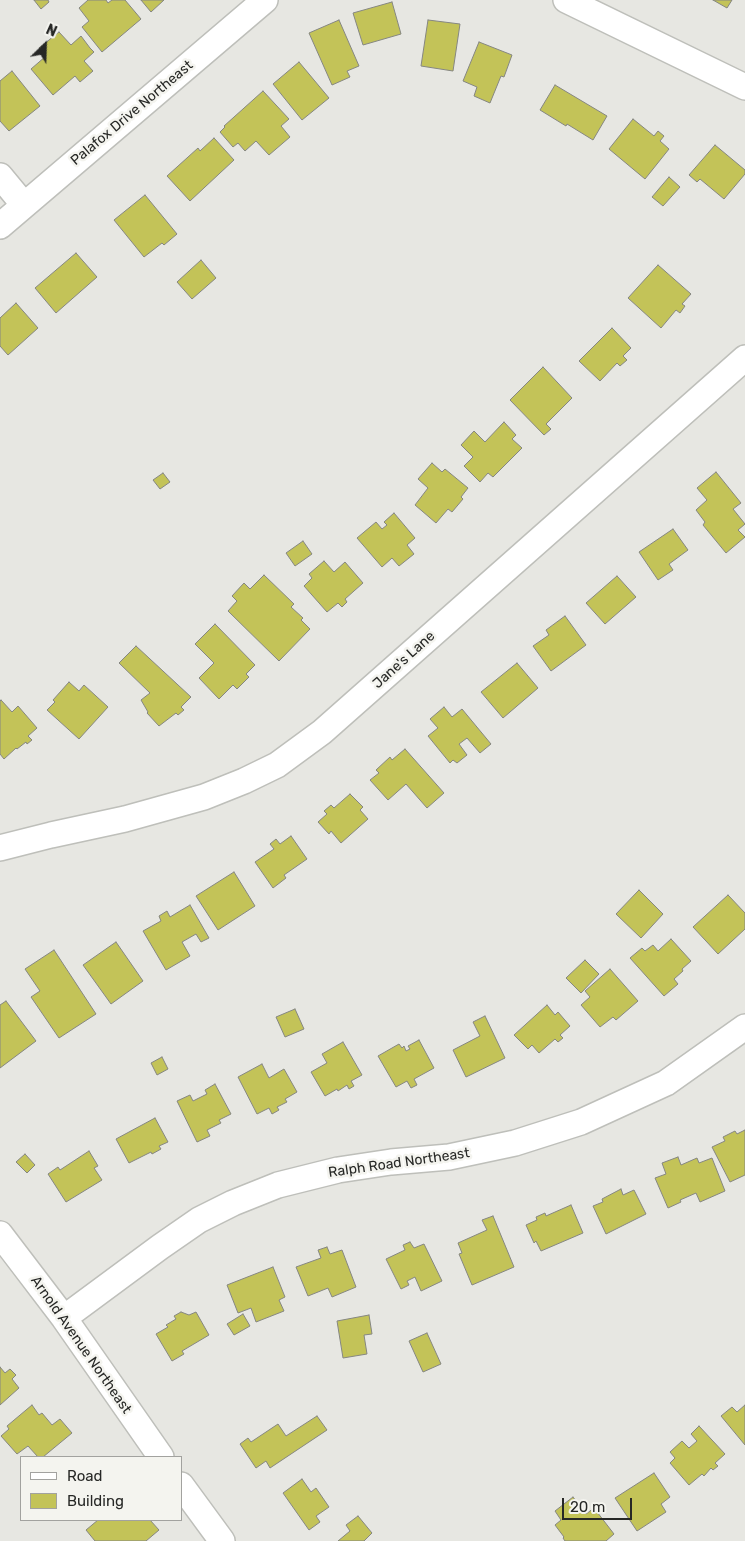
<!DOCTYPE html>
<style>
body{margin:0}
#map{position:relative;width:745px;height:1541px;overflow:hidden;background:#e7e7e2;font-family:Rubik,sans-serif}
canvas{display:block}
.legend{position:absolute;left:20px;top:1456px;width:162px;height:65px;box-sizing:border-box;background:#f4f4ef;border:1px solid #a2a29f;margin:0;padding:6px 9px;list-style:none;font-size:15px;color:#272826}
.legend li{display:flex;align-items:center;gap:10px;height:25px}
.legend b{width:25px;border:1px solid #a2a29f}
.north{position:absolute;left:20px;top:20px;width:50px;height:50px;-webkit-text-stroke:4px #f4f4ef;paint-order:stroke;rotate:24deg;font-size:14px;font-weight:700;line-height:20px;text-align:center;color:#272826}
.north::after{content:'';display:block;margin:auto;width:18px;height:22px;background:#272826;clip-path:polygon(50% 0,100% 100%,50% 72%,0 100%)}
.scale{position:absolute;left:562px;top:1498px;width:70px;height:22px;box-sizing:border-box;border:2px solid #272826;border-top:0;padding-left:6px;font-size:15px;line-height:18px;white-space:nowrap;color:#272826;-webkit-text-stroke:4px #f4f4ef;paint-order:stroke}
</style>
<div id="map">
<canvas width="745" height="1541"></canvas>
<ul class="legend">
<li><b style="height:6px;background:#fff"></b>Road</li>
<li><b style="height:14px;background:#c3c358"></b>Building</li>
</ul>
<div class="north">N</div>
<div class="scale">20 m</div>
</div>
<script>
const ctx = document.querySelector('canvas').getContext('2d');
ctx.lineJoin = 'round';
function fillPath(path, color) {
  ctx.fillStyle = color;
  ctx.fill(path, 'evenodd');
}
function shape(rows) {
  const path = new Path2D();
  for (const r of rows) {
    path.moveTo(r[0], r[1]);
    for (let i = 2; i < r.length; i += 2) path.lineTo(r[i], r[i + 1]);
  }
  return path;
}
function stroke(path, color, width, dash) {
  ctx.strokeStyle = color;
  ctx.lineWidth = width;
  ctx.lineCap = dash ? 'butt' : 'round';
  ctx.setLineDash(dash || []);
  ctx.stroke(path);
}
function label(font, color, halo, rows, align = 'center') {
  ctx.font = font + ' Rubik,sans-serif';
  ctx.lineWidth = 5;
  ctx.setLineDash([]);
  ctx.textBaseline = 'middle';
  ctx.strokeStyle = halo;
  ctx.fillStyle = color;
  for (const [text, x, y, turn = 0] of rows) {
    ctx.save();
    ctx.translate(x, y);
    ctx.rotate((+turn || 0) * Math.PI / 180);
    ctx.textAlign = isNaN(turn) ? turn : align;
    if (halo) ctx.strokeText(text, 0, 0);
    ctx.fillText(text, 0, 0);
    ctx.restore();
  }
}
const building = shape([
 [34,0,48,0,49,2,41,9,34,0],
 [88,0,106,0,108,3,112,0,125,0,141,19,102,52,82,27,89,21,79,8,88,0],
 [141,0,164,0,151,12,141,0],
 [713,0,732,0,727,8,713,0],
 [392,2,401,34,363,45,353,13,392,2],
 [339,20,359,66,347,71,350,77,332,85,309,33,339,20],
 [428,20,460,24,453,71,421,66,428,20],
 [59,32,71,45,81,36,90,48,94,52,84,61,93,71,80,82,75,76,53,95,31,69,46,56,39,48,59,32],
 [479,42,512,55,504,77,501,76,490,103,474,96,477,87,463,81,479,42],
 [299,62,329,98,302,120,273,84,299,62],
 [12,71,40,106,9,131,0,121,0,81,12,71],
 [555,85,607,116,593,140,567,124,566,126,540,110,555,85],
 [263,91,289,119,281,126,290,137,269,155,256,141,245,151,238,143,233,147,220,132,225,127,224,126,263,91],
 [633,119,654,136,658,131,664,136,660,141,669,149,645,179,609,149,633,119],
 [214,138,234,160,190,201,167,176,198,148,200,151,214,138],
 [715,145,745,170,745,174,724,199,700,179,697,182,689,175,715,145],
 [669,177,680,187,663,206,652,197,669,177],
 [145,195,177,234,164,245,162,243,144,257,114,220,145,195],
 [76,253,97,277,56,313,35,288,76,253],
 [201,260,216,278,192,299,177,282,201,260],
 [658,265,691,294,682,304,685,306,680,313,676,310,661,328,628,298,658,265],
 [16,303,38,328,8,355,0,346,0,318,16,303],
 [612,328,631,348,623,356,627,360,620,366,617,363,600,381,579,361,612,328],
 [543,367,572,398,546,424,551,429,544,435,510,400,543,367],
 [504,422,516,435,512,439,522,448,493,477,488,473,480,482,464,466,473,457,461,445,474,431,485,442,504,422],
 [432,463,442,472,445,469,468,488,461,497,463,499,452,512,448,509,436,523,415,505,428,488,418,479,432,463],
 [716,472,741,503,733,509,745,524,738,530,745,537,726,553,703,525,705,522,696,510,707,500,697,488,716,472],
 [163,473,170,482,160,489,153,480,163,473],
 [394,513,415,538,407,545,414,554,399,566,392,558,382,567,357,538,376,522,382,529,387,525,384,522,394,513],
 [673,529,688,550,669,564,673,570,658,580,639,552,673,529],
 [303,541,312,554,295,566,286,553,303,541],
 [324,561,334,572,345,562,363,583,345,599,347,602,342,607,338,603,327,612,304,586,312,578,309,574,324,561],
 [264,575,294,604,291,607,303,618,301,620,310,629,279,661,228,611,237,601,232,596,244,583,250,589,264,575],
 [617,576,636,597,605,624,586,603,617,576],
 [565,616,586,645,551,671,533,646,549,635,546,630,565,616],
 [215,624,255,665,246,674,249,677,237,689,233,685,219,699,199,678,214,663,195,644,215,624],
 [136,646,191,697,181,707,184,710,178,715,176,713,159,726,147,713,148,712,141,700,150,693,119,663,136,646],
 [517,663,538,688,503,718,481,692,517,663],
 [69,682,79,691,84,685,108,707,79,739,47,710,55,702,53,700,69,682],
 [1,700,12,712,18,706,37,728,28,736,32,740,27,744,26,742,17,749,16,748,4,759,0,754,0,701,1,700],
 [444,707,452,717,462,709,491,744,480,753,467,738,459,744,467,755,457,763,453,760,450,763,428,736,438,728,430,719,444,707],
 [405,749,444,793,427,808,406,784,388,800,370,780,379,773,376,770,390,757,392,760,405,749],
 [350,794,363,807,360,810,368,819,341,843,331,831,329,834,318,822,327,814,324,811,331,805,334,808,350,794],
 [291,836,307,859,284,875,286,878,273,888,255,862,274,849,270,844,276,839,280,844,291,836],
 [234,872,255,906,218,930,196,896,234,872],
 [639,890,663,914,641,938,616,914,639,890],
 [728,895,745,913,745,929,718,954,693,927,728,895],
 [190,905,209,938,201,942,196,934,182,942,190,956,166,970,143,931,161,921,159,916,167,911,170,917,190,905],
 [671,939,691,961,682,969,683,971,674,979,678,984,664,996,630,958,642,948,645,951,653,945,658,951,671,939],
 [116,942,143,981,111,1004,83,965,116,942],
 [54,950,96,1014,59,1038,31,997,40,991,25,969,54,950],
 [585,960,599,974,581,993,566,978,585,960],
 [610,969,638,1001,616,1020,613,1017,600,1027,581,1005,590,997,585,991,610,969],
 [6,1001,36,1041,0,1068,0,1005,6,1001],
 [547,1005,555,1015,558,1012,570,1026,560,1035,563,1038,558,1042,555,1039,539,1053,532,1045,528,1049,514,1035,547,1005],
 [295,1009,304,1029,285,1037,276,1017,295,1009],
 [485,1016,505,1058,466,1077,453,1050,480,1036,473,1022,485,1016],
 [419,1040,434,1068,414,1079,417,1085,411,1088,407,1081,396,1087,378,1056,399,1044,402,1048,404,1046,406,1051,410,1049,408,1046,419,1040],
 [343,1042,362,1075,351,1081,354,1086,349,1089,347,1085,338,1091,337,1089,325,1096,311,1072,327,1063,322,1054,343,1042],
 [162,1057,168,1069,157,1075,151,1063,162,1057],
 [262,1064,269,1078,284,1069,297,1092,285,1099,287,1102,277,1107,279,1110,272,1114,269,1108,257,1114,238,1077,262,1064],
 [215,1084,231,1114,219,1120,221,1123,207,1130,210,1136,197,1142,177,1101,190,1095,193,1101,207,1094,205,1090,215,1084],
 [155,1118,168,1142,159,1146,161,1149,152,1154,151,1152,129,1163,116,1139,155,1118],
 [745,1130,745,1175,730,1182,712,1147,725,1141,723,1137,735,1131,737,1134,745,1130],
 [89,1151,98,1166,94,1168,102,1180,66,1202,48,1174,58,1167,60,1170,89,1151],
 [25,1154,35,1165,27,1173,16,1162,25,1154],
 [678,1157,681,1165,697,1158,699,1163,712,1158,725,1191,700,1202,696,1193,680,1200,681,1202,668,1208,655,1178,666,1174,662,1163,678,1157],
 [621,1189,623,1195,634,1190,646,1214,606,1234,593,1206,603,1202,602,1199,621,1189],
 [571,1205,583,1233,541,1251,536,1241,534,1243,526,1225,537,1220,536,1217,545,1213,546,1216,571,1205],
 [493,1216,514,1267,472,1285,459,1254,462,1253,458,1243,487,1230,482,1220,493,1216],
 [410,1242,414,1248,424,1244,442,1281,421,1291,415,1277,407,1281,409,1285,401,1289,386,1259,405,1250,403,1245,410,1242],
 [327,1247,330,1254,342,1250,356,1287,332,1297,328,1288,308,1296,296,1267,321,1258,318,1250,327,1247],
 [273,1267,285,1297,279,1300,284,1311,256,1322,251,1308,238,1313,227,1285,273,1267],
 [181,1312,189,1315,196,1312,209,1335,182,1351,184,1354,172,1361,156,1334,168,1327,166,1325,176,1319,174,1316,181,1312],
 [243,1314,250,1326,234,1335,227,1324,243,1314],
 [369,1315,372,1334,364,1335,367,1354,343,1358,337,1321,369,1315],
 [427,1333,441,1364,423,1372,409,1341,427,1333],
 [0,1367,5,1373,10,1369,16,1375,12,1379,19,1388,0,1405,0,1367],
 [32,1405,39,1415,42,1413,52,1425,60,1419,72,1433,43,1457,38,1457,28,1446,17,1454,1,1436,9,1429,7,1426,32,1405],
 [745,1405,745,1445,721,1416,732,1407,737,1412,745,1405],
 [317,1416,327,1430,270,1468,266,1461,256,1468,240,1444,248,1438,251,1442,278,1424,286,1436,317,1416],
 [699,1426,725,1454,715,1463,718,1466,713,1470,711,1468,704,1476,702,1474,689,1485,670,1463,675,1458,670,1452,682,1441,689,1448,697,1441,691,1434,699,1426],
 [654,1473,670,1497,661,1504,666,1512,637,1531,615,1498,654,1473],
 [302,1479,311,1492,316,1488,329,1507,316,1516,320,1522,309,1530,283,1493,302,1479],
 [573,1497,586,1514,594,1508,614,1534,606,1541,565,1541,563,1538,564,1537,555,1525,561,1520,555,1511,573,1497],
 [358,1516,372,1533,364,1541,338,1541,350,1531,346,1525,358,1516],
 [98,1520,150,1520,159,1530,146,1541,95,1541,86,1530,98,1520]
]);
fillPath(building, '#c3c358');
stroke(building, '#858681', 1);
const minor = shape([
 [566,0,745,87],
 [0,176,24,205],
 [0,226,265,0],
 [0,848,51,835,125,819,204,797,244,781,277,765,322,732,745,358],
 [0,1234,64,1318,161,1457],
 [64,1318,160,1247,199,1220,233,1203,278,1185,338,1170,391,1162,449,1157,515,1143,581,1122,666,1083,745,1027],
 [181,1485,222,1541]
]);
stroke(minor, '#bebfba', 28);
stroke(minor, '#fff', 25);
label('14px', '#272826', '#f4f4ef', [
 ["Palafox Drive Northeast",132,113,-40],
 ["Jane's Lane",404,660,-42],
 ["Ralph Road Northeast",399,1163,-8],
 ["Arnold Avenue Northeast",81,1345,55]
]);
</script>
